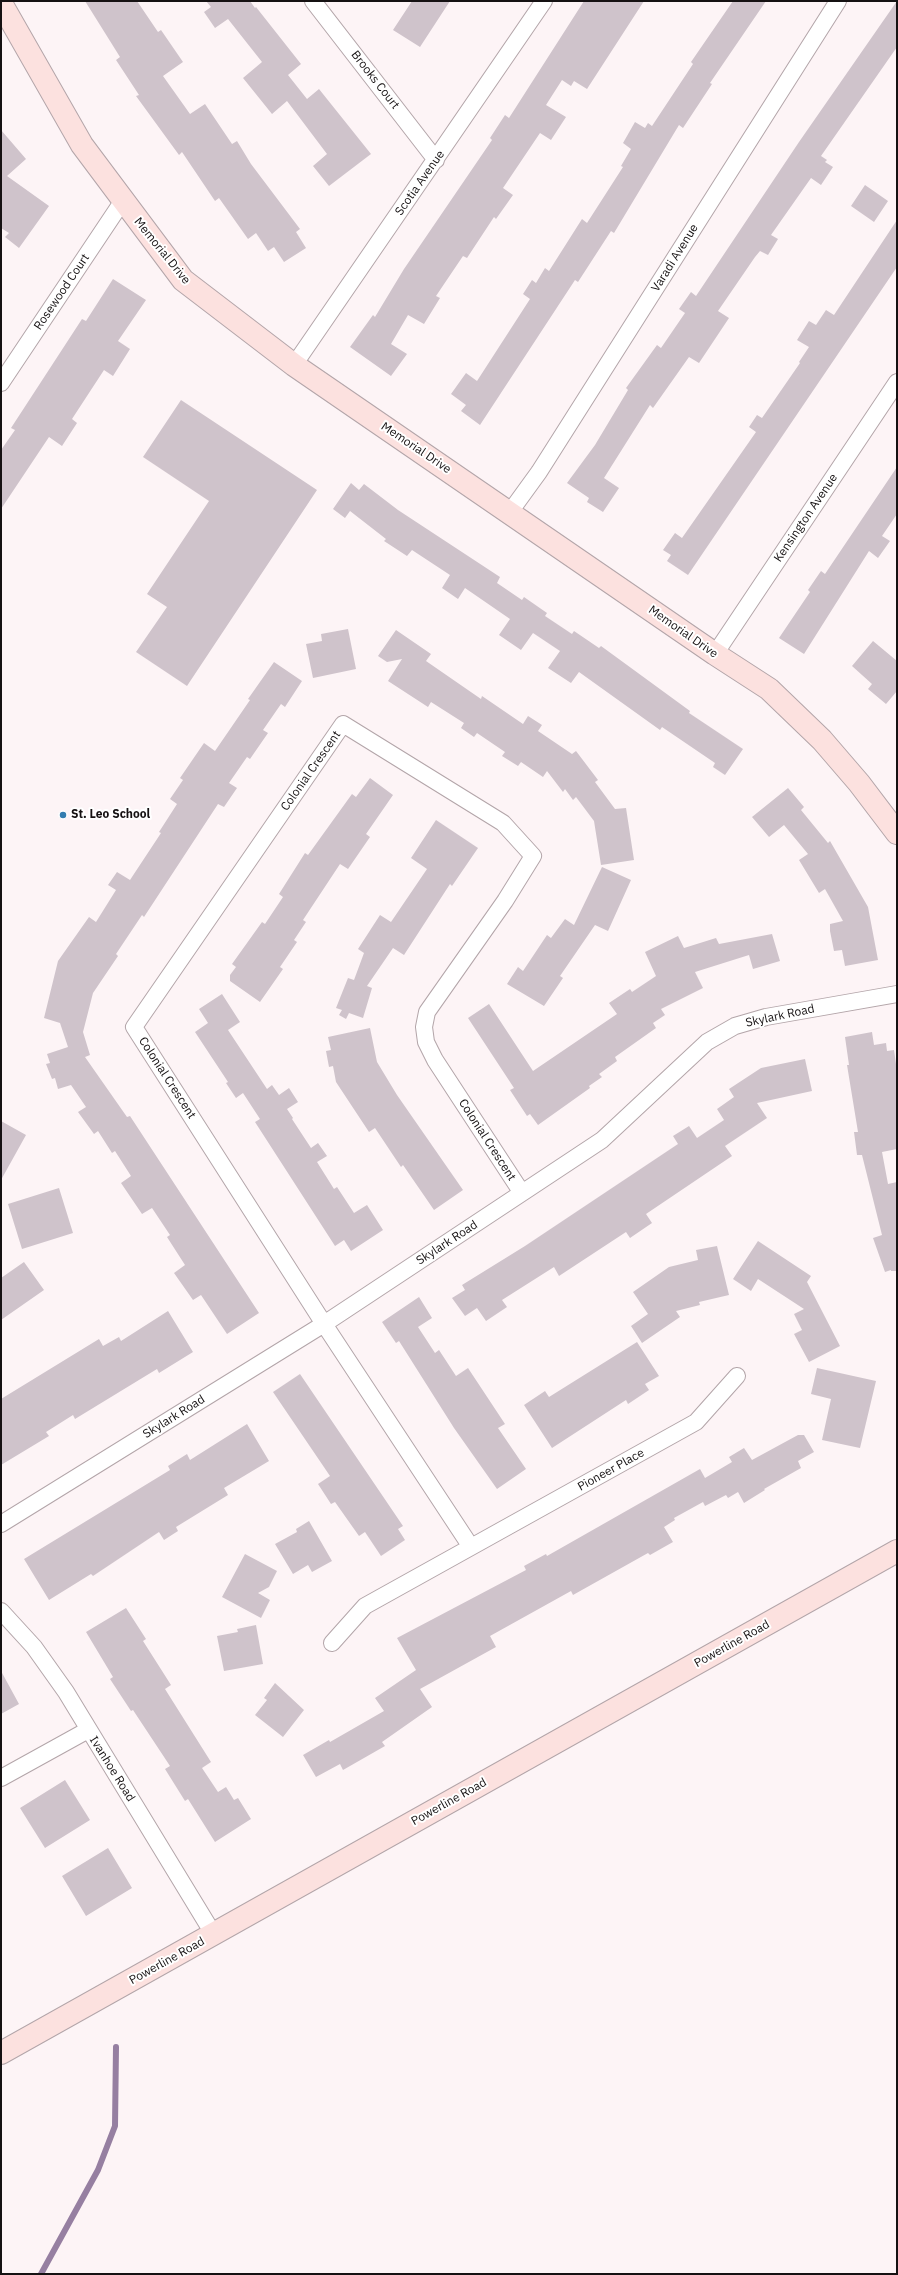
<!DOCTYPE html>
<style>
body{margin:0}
#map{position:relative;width:898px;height:2275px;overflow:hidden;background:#fdf4f6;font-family:"IBM Plex Sans",sans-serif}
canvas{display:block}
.frame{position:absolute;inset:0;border:2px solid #151112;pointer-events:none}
</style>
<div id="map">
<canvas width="898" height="2275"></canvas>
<div class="frame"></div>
</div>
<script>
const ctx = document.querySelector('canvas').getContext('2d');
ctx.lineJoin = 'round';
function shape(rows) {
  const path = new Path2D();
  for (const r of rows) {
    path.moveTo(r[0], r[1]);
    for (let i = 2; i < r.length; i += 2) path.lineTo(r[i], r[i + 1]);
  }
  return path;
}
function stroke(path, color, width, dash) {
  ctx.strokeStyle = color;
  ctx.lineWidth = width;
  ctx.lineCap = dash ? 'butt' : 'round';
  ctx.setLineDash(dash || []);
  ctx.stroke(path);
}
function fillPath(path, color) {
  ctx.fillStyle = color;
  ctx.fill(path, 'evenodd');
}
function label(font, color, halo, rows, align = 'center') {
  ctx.font = font + ' "IBM Plex Sans",sans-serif';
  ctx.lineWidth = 4;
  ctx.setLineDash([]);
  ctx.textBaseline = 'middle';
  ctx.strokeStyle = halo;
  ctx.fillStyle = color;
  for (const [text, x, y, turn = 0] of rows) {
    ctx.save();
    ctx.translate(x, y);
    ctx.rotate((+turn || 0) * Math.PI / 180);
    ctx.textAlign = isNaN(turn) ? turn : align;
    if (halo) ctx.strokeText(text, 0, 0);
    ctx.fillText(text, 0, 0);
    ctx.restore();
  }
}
stroke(shape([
 [41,2274,98,2170,115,2126,116,2047]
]), '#967fa1', 6);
fillPath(shape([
 [85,1,137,1,158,32,161,30,183,62,163,76,190,114,205,104,232,144,237,141,251,164,300,229,296,232,306,248,284,262,274,247,268,251,256,233,248,239,219,198,215,201,182,152,179,155,136,96,139,95,116,60,120,57],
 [206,1,250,1,255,8,256,7,301,64,288,75,307,99,319,89,371,154,329,186,313,166,327,154,287,101,272,114,243,78,262,62,228,19,215,28,204,12,211,7],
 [412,1,450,1,420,47,393,30],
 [584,1,644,1,587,89,574,81,571,86,562,80,546,105,566,117,551,140,540,133,503,188,513,195,496,219,494,217,467,258,463,256,436,296,440,298,424,324,408,315,391,344,407,354,391,376,350,347,373,315,375,317,404,269,492,140,490,138,505,115,509,118],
 [733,1,766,1,710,83,712,84,683,128,679,125,614,233,611,231,578,282,575,280,480,425,461,411,466,405,451,394,466,373,477,381,530,299,523,294,532,280,536,283,545,268,549,271,582,219,587,223,623,167,621,166,631,149,623,143,635,122,645,128,648,123,652,126,693,64,691,62],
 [897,1,897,47,821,156,827,160,825,162,833,167,821,185,811,178,771,235,778,239,768,255,760,251,755,257,718,311,729,318,699,363,689,357,653,408,650,405,604,478,619,488,603,512,587,502,589,498,567,483,595,445,628,390,626,388,657,345,661,348,685,313,679,309,691,292,696,296,799,142],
 [1,130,26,159,7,176,49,206,19,248,5,237,9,233,1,228],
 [865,185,888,201,874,222,851,206],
 [897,220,897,267,688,575,667,561,671,555,663,550,675,533,682,538,756,432,749,427,757,415,762,418,800,363,799,362,809,347,797,340,809,321,816,325,826,310,834,315],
 [113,279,146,300,118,341,130,349,113,376,104,370,72,419,77,423,62,446,49,437,1,509,1,450,15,430,11,428,82,319,86,321],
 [181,400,317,490,187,686,136,652,167,607,147,594,209,501,143,457],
 [897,467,897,514,882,536,890,541,878,558,869,551,804,654,779,638,810,592,808,590,821,571,825,574],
 [351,483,359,490,364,484,398,510,500,577,497,583,522,600,524,597,547,613,545,616,572,634,574,631,599,648,601,646,690,711,689,713,743,749,725,775,713,767,715,763,662,727,660,730,579,672,571,683,548,668,560,651,533,633,521,650,499,635,510,619,465,588,458,599,442,588,450,575,412,550,407,556,384,541,386,539,350,511,345,518,333,509],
 [348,629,356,669,313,678,306,644,322,641,321,634],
 [396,630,431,654,426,661,481,699,482,696,523,724,528,716,542,725,538,731,572,754,576,751,598,780,595,782,615,809,626,808,634,860,601,865,594,821,576,797,573,800,565,789,563,792,547,771,543,777,521,762,518,766,502,756,505,752,477,733,474,737,461,728,464,723,431,702,428,707,388,681,402,659,387,662,378,656],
 [873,641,897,661,897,691,886,704,868,689,872,684,852,666],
 [274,662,302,681,285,707,281,704,263,730,268,733,250,759,247,757,229,783,237,788,224,807,218,804,144,917,142,915,116,954,118,956,93,993,83,1032,90,1055,85,1057,127,1117,130,1116,259,1313,227,1334,201,1295,193,1300,174,1273,185,1265,167,1237,170,1235,152,1208,142,1214,121,1183,131,1176,115,1151,112,1153,98,1131,94,1134,78,1112,86,1107,71,1085,58,1089,55,1078,52,1079,46,1064,50,1063,47,1054,68,1047,60,1023,44,1018,58,961,89,917,96,922,116,890,108,885,117,872,130,880,161,833,159,832,177,804,170,799,183,780,180,778,204,743,215,751,250,700,248,699],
 [370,778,393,795,366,834,370,837,348,869,340,864,303,920,306,922,294,940,297,942,280,967,283,969,260,1002,230,981,230,975,236,967,232,964,262,922,265,924,283,897,279,894,305,853,308,855,352,794,356,797],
 [788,788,804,807,801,810,828,843,830,841,868,907,878,960,845,966,842,950,834,951,830,931,830,924,843,921,825,889,819,893,799,860,808,854,784,825,769,837,752,817],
 [436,820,478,848,452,886,450,884,404,955,393,948,367,986,372,988,363,1018,349,1013,346,1019,339,1015,342,1010,336,1008,348,978,354,980,364,953,358,949,380,915,391,922,427,869,411,858],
 [602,867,631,880,608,931,595,925,560,976,563,978,544,1006,507,984,518,967,523,971,547,935,551,938,565,919,574,925],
 [772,934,780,961,753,969,749,955,695,972,703,988,661,1009,665,1015,653,1023,656,1028,615,1057,617,1061,599,1074,602,1077,589,1086,590,1088,538,1125,530,1114,527,1116,510,1090,514,1088,468,1018,489,1004,533,1071,617,1014,609,1003,630,989,632,992,656,976,645,952,678,936,684,948,716,938,719,944],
 [222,994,240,1022,228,1030,267,1089,272,1085,279,1095,289,1088,298,1102,287,1109,293,1118,292,1119,311,1148,318,1143,327,1156,317,1162,334,1189,337,1187,354,1213,367,1205,383,1230,351,1251,344,1240,335,1246,255,1122,260,1119,243,1093,236,1098,226,1083,228,1082,195,1032,208,1023,199,1009],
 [370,1028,377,1062,397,1095,463,1190,434,1210,403,1165,401,1167,375,1128,369,1132,336,1082,333,1066,329,1067,326,1051,331,1050,328,1037],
 [872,1032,874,1045,886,1043,887,1051,894,1050,897,1071,897,1149,882,1152,888,1184,897,1182,897,1271,891,1271,891,1270,885,1272,873,1238,882,1235,862,1155,857,1155,854,1132,858,1132,847,1065,849,1065,845,1037],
 [805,1059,812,1091,757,1103,767,1118,725,1146,732,1156,646,1214,652,1223,630,1238,626,1232,559,1276,554,1267,502,1300,507,1307,486,1321,477,1308,465,1316,452,1298,465,1290,462,1285,525,1246,678,1144,673,1136,689,1126,697,1138,724,1120,717,1109,734,1097,729,1089,761,1068],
 [1,1121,26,1135,1,1180],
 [59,1188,73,1233,22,1249,8,1204],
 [758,1241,811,1276,807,1282,840,1346,809,1362,794,1334,802,1330,794,1314,804,1309,758,1279,751,1291,733,1279],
 [717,1246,729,1295,699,1302,700,1305,676,1311,680,1317,642,1343,631,1326,648,1314,633,1292,669,1267,698,1260,696,1250],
 [24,1262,44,1290,1,1320,1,1278],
 [419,1297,432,1318,418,1327,435,1353,439,1350,456,1376,468,1368,505,1424,498,1428,526,1469,497,1489,454,1428,399,1341,396,1343,382,1322],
 [168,1311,193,1352,159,1373,157,1369,75,1419,73,1415,46,1432,49,1436,1,1465,1,1399,99,1339,103,1346,119,1337,121,1341],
 [637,1342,659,1376,645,1384,649,1390,628,1404,626,1400,552,1448,524,1405,545,1391,549,1397],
 [817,1368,876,1381,860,1448,822,1440,831,1399,811,1394],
 [300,1374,403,1526,398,1529,405,1540,381,1556,365,1532,359,1536,335,1502,331,1504,318,1484,330,1476,273,1392],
 [247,1424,269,1461,224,1488,228,1495,176,1527,178,1531,164,1540,159,1532,93,1576,91,1574,49,1600,24,1559,170,1470,168,1466,187,1454,190,1460],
 [798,1435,804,1435,814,1452,798,1461,801,1468,764,1489,765,1490,744,1503,738,1492,728,1498,726,1495,705,1506,703,1502,674,1518,675,1520,664,1527,673,1542,650,1555,648,1553,573,1595,571,1591,490,1636,496,1647,420,1689,432,1707,382,1742,385,1746,343,1770,340,1764,316,1777,303,1755,329,1740,330,1742,384,1711,375,1698,416,1670,397,1638,526,1570,524,1566,546,1554,547,1556,700,1469,705,1478,732,1462,729,1457,744,1448,752,1460],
 [309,1521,332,1561,312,1572,308,1565,293,1574,275,1544,297,1532,296,1529],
 [245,1554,277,1571,269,1587,258,1593,270,1600,261,1618,222,1597],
 [126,1608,146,1639,143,1641,171,1685,165,1689,211,1762,202,1768,218,1792,226,1787,234,1800,238,1798,251,1819,215,1842,188,1799,185,1801,165,1769,170,1766,133,1710,131,1711,110,1679,113,1677,86,1632],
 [256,1625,263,1664,224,1671,217,1636,238,1632,237,1629],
 [1,1671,19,1704,1,1714],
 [275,1683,304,1710,283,1737,255,1715,267,1700,264,1698],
 [65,1780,90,1820,45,1848,20,1808],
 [108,1848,132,1888,86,1916,62,1876]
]), '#cfc3cb');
const minor = shape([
 [313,1,436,160],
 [294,365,544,1],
 [1,383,122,202],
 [510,512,539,472,838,1],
 [715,654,897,382],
 [1,1524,324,1324,602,1140,707,1042,735,1026,766,1017,897,994],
 [471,1547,324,1324,134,1027,343,724,503,823,533,856,505,901,427,1012,424,1027,426,1042,435,1060,522,1193],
 [1,1611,34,1647,66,1692,214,1935],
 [332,1643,365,1606,696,1422,737,1376],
 [1,1778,88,1730]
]);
const secondary = shape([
 [1,3,82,145,183,280,294,365,715,654,769,689,822,740,859,783,897,833],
 [1,2053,897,1551]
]);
stroke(minor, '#b3a5a9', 18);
stroke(secondary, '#b3a5a9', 24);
stroke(minor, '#fff', 16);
stroke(secondary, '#fce1df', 22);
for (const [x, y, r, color] of [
 [63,815,4,"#337db0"]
]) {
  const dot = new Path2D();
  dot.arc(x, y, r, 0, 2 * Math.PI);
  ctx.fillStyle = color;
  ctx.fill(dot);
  stroke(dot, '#fff', 1.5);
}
label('12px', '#151112', '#fff', [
 ["Brooks Court",375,80,52],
 ["Scotia Avenue",420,183,-55],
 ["Memorial Drive",162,251,51],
 ["Varadi Avenue",675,258,-58],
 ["Rosewood Court",62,292,-56],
 ["Memorial Drive",416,448,34],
 ["Kensington Avenue",806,518,-56],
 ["Memorial Drive",683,632,35],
 ["Colonial Crescent",311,771,-55],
 ["Skylark Road",780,1016,-12],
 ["Colonial Crescent",167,1078,57],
 ["Colonial Crescent",487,1140,57],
 ["Skylark Road",447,1243,-33],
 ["Skylark Road",174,1417,-32],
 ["Pioneer Place",611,1470,-29],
 ["Powerline Road",732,1644,-29],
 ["Ivanhoe Road",112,1769,58],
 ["Powerline Road",449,1802,-29],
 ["Powerline Road",167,1961,-29]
]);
label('bold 12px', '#151112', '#fff', [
 ["St. Leo School",71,815]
], 'left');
</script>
